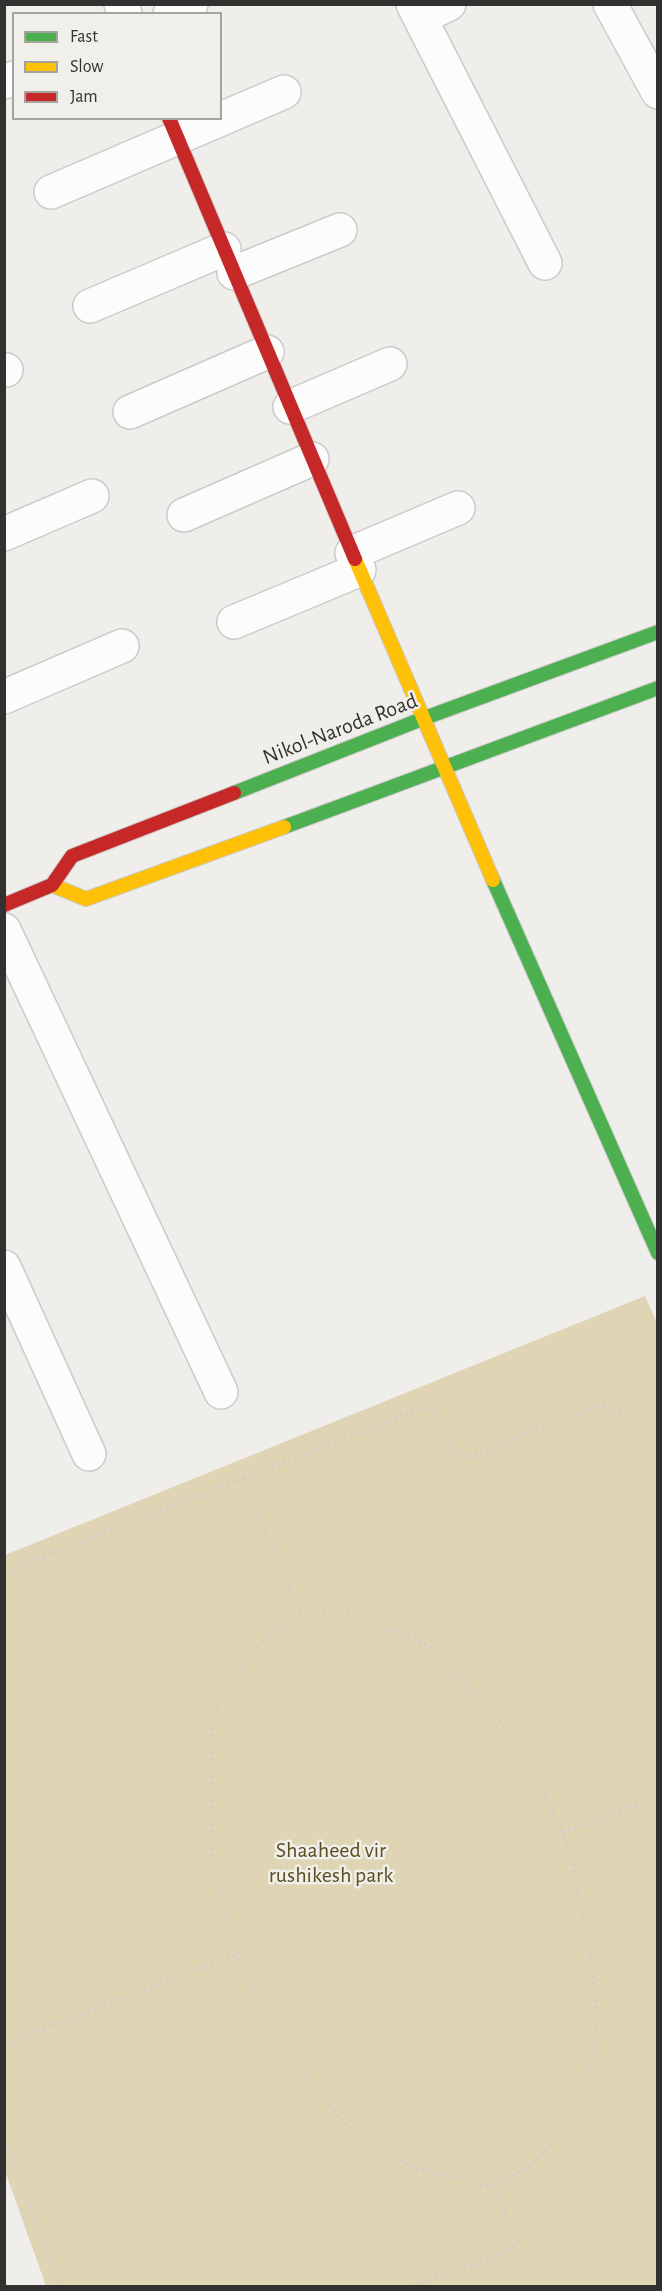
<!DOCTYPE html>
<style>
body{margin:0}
#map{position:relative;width:662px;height:2291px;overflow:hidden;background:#efeeeb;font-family:"Alegreya Sans",sans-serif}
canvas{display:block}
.frame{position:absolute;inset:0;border:6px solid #32312f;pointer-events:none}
.legend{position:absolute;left:12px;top:12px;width:210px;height:108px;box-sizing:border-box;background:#f0efea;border:2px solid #a4a39f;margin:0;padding:8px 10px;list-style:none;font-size:18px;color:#32312f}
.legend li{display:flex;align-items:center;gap:12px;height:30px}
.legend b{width:30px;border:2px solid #a4a39f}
</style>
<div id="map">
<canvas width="662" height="2291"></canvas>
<div class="frame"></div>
<ul class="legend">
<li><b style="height:8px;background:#4caf50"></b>Fast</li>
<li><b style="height:8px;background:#ffc107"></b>Slow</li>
<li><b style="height:8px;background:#c62828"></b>Jam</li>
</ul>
</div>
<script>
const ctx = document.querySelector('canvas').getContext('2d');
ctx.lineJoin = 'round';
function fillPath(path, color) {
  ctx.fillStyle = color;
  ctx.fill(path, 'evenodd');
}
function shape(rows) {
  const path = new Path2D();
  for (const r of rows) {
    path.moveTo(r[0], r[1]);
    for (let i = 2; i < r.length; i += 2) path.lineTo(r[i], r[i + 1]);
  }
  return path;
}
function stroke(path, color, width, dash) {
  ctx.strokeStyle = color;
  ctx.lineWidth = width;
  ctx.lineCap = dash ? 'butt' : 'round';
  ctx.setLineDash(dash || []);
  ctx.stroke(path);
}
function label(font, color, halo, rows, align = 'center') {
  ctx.font = font + ' "Alegreya Sans",sans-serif';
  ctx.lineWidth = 5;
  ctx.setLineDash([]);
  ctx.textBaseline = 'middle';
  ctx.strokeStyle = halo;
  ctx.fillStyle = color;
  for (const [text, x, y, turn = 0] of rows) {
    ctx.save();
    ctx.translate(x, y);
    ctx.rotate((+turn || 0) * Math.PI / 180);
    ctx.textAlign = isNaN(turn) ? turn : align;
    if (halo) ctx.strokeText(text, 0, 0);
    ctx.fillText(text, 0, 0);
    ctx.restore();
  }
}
fillPath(shape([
 [645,1296,658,1325,657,2286,46,2286,5,2171,5,1555]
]), '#dfd5b5');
const street = shape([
 [121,4,125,14],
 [413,4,420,18,449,4],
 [610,4,658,92],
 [170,14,191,4],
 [420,18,545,263],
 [4,82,14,78],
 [51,192,284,92],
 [234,273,340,230],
 [90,306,224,249],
 [4,370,6,370],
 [290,407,390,364],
 [130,412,267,352],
 [184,515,312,459],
 [4,534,92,496],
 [352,553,458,508],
 [234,622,359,570],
 [4,697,122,646],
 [4,930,221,1392],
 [4,1267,89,1454]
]);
const fast = shape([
 [234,793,422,719,658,632],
 [284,827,658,688],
 [493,880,658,1253]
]);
const slow = shape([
 [355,559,493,880],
 [52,885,86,899,284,827]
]);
const jam = shape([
 [169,118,355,559],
 [4,905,52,885,72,856,234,793]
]);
stroke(street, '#cccbc9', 36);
stroke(fast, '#cccbc9', 16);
stroke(slow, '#cccbc9', 16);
stroke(jam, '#cccbc9', 16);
stroke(shape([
 [243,1479,299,1612],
 [4,1572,430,1405,453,1453,469,1457,602,1404,627,1417,658,1482],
 [299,1612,351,1613,432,1647,504,1726,533,1771,563,1833,573,1864,588,1939,598,2021,583,2099,538,2160,494,2187,414,2168,344,2123,278,2038,237,1954,212,1858,211,1736,220,1699,248,1658,277,1628,299,1612],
 [563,1833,658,1796],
 [4,2044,237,1954],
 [4,2139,60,2286],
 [413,2286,494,2257,518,2243,494,2187]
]), '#cdcdcd', 4, [1.5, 4.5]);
stroke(street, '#fdfcfc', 33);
stroke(fast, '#4caf50', 14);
stroke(slow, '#ffc107', 14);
stroke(jam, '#c62828', 14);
label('22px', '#32312f', '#f0efea', [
 ["Nikol-Naroda Road",340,729,-21]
]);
label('22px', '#5b4d1f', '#f0efea', [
 ["Shaaheed vir",331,1850],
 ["rushikesh park",331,1875]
]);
</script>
